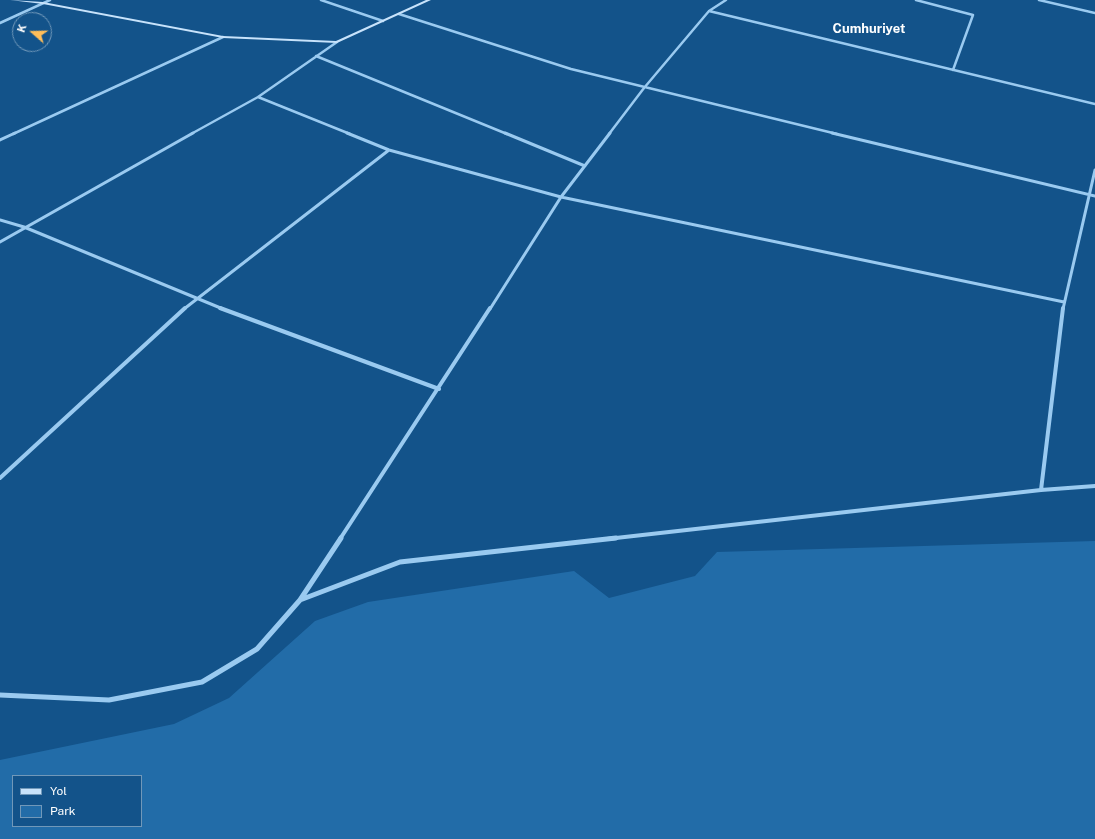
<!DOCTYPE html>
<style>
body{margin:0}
#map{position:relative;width:1095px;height:839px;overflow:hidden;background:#13538a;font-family:"Public Sans",sans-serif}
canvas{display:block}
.legend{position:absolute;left:12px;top:775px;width:130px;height:52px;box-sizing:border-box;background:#13538a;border:1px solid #7198b9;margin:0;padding:5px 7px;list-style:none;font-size:12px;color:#fff}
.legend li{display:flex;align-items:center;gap:8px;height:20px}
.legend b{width:20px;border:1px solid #7198b9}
.north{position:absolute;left:12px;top:12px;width:40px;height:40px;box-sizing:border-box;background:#13538a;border:1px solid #7198b9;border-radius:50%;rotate:290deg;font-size:11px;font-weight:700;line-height:16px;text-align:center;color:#fff}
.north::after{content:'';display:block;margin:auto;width:14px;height:18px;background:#ffbe59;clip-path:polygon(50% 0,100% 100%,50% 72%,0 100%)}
</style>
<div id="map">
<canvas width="1095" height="839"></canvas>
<ul class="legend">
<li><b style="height:5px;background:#c8e3fb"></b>Yol</li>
<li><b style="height:11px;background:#226ca8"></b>Park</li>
</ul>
<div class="north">K</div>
</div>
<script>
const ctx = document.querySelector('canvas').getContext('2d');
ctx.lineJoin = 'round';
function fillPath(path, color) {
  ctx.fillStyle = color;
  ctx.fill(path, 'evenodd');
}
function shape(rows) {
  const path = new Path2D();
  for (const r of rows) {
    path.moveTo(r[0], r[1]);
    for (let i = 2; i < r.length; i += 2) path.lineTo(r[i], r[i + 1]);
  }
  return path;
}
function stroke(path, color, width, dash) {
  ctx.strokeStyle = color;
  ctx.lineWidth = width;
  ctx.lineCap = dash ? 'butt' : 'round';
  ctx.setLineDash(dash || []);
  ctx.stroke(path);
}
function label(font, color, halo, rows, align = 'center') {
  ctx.font = font + ' "Public Sans",sans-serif';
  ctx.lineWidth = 4;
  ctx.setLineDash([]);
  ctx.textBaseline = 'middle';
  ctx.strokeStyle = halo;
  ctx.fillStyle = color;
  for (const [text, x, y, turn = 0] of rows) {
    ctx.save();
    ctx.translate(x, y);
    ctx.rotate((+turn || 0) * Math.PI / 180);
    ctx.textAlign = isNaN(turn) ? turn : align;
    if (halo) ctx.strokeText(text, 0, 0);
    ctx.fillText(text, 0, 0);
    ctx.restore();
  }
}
fillPath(shape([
 [1095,541,1095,839,0,839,0,760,174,724,229,698,315,621,368,602,574,571,609,598,695,576,717,552],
 [13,776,141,776,141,826,13,826]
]), '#226ca8');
stroke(shape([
 [321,0,383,21],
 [916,0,973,15,953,70],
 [1039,0,1095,13],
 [709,11,1095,104],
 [399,14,571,69,837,134],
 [0,23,50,0],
 [316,56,507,134],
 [258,97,350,134],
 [13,134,223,37],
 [191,134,258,97,337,42],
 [609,134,644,88,709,11,726,0]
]), '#9acaf0', 2.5);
stroke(shape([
 [347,133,389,150,561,197,1064,302],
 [505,133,585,166],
 [832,133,1095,196],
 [0,140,15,133],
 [0,220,24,227,223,309],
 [0,242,193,133],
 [184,309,389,150],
 [490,309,561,197,610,133],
 [1063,309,1095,170]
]), '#9acaf0', 3);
stroke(shape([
 [220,308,439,389],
 [0,478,185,308],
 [1041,490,1063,308],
 [340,539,490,308],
 [607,539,1041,490,1095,486]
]), '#9acaf0', 4);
stroke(shape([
 [300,600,341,538],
 [0,695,109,700,202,682,257,649,300,600,400,562,616,538]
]), '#9acaf0', 5);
fillPath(shape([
 [10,0,43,2,223,36,336,41,426,0,431,0,337,43,223,38,43,4,10,0]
]), '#c8e3fb');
label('bold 13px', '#fff', '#13538a', [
 ["Cumhuriyet",869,29]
]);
</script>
